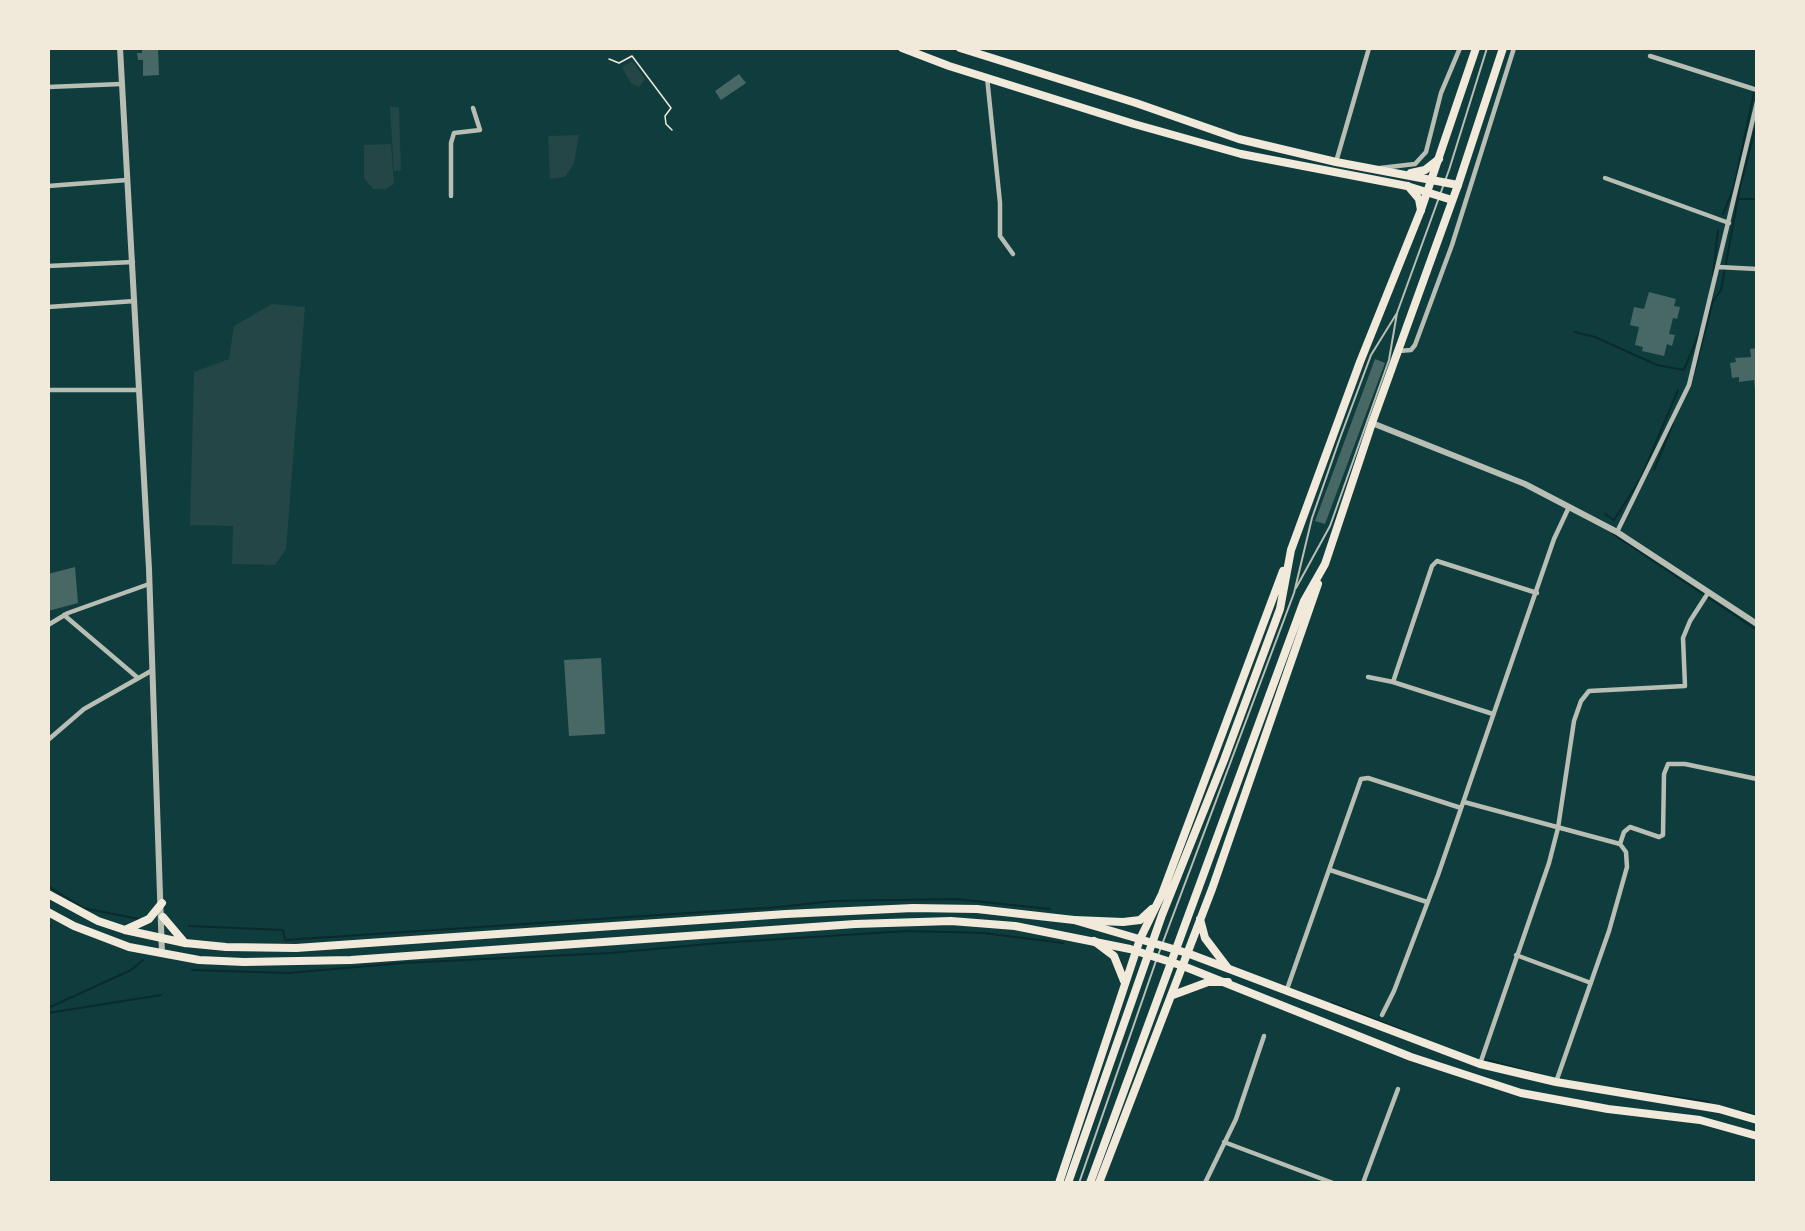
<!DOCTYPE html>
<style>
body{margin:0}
#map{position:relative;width:1805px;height:1231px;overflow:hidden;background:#0f3d3e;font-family:"PT Sans Narrow",sans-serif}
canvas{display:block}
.frame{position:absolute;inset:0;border:50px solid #f1e9da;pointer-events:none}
</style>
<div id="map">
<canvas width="1805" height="1231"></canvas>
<div class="frame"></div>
</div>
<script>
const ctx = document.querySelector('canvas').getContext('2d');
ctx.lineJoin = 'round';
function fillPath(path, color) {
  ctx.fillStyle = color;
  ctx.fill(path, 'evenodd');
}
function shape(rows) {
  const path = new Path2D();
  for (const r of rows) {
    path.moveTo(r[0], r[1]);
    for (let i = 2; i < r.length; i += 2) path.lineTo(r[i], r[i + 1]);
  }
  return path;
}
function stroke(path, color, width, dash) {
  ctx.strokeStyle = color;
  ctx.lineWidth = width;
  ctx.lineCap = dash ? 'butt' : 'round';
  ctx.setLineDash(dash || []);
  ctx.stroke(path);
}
fillPath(shape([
 [632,61,645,79,639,87,631,83,622,67],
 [390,107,399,107,401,170,394,171],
 [579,135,574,163,565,177,550,179,548,136],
 [391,144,394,184,386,189,373,189,364,178,364,145],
 [272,304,305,307,286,549,275,565,232,564,233,526,190,525,194,372,229,359,234,326]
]), '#244646');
stroke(shape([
 [1757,117,1757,116],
 [1739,199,1757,199],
 [1723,214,1734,187,1757,78],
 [1713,275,1718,230],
 [1575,332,1595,337,1657,365,1684,370,1700,331],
 [1690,388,1713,301,1721,290,1740,187,1755,129],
 [1669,434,1673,423],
 [1654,470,1668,436],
 [1605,514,1614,520,1641,478,1678,390],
 [1613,534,1757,630],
 [48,886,83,908,139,919],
 [48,924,51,926],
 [189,926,283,930,285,940,779,907,833,901,956,899,1050,909],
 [192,970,288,973,403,963,610,953,719,943,907,931,983,933,1063,943],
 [1332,1003,1405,1031],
 [48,1008,131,970,143,960],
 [48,1013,161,995],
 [1483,1059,1546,1076],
 [1622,1089,1709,1102],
 [1742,1111,1757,1116]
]), '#0a2a2b', 2);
fillPath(shape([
 [142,48,158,48,159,75,143,76,143,60,138,60,137,53,142,53],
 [739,74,746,83,721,100,715,91],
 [1649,292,1676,299,1674,306,1680,307,1677,319,1673,318,1669,334,1675,335,1672,346,1667,344,1664,356,1642,351,1643,347,1635,345,1639,327,1630,325,1634,307,1644,309],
 [1757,348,1757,391,1755,391,1754,380,1739,382,1739,377,1732,378,1730,363,1736,362,1735,358,1751,357,1750,349],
 [1375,359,1385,363,1325,524,1315,521],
 [75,567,78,603,48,611,48,574],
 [601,658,605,734,569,736,564,660]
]), '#486865');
stroke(shape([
 [609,59,619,63,632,56,671,108,665,116,666,124,672,130]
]), '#f1e9da', 1.5);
stroke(shape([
 [1296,588,1330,526,1389,360,1397,313,1449,170,1487,48],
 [1079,1183,1157,958,1294,593,1312,518,1340,438,1371,355,1397,313]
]), '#b8beb3', 2);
stroke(shape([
 [1650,56,1757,90],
 [987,77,1000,203,1000,236,1013,254],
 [48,87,121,84],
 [1336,162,1369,48],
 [1380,168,1415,164,1426,152,1441,93,1460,48],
 [1605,178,1729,223],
 [48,186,127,180],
 [451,196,451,143,454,133,480,130,473,108],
 [48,266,133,262],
 [1718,267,1757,269],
 [48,307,135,301],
 [1399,351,1411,350,1415,345,1452,245,1514,48],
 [48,390,139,390],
 [1617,532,1689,385,1757,102],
 [64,615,138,678],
 [48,625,68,613,149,584],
 [1368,677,1393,682,1493,714],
 [1393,682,1432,566,1437,561,1537,593],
 [48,740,84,709,151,671],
 [1464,802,1620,844,1626,852,1627,867,1609,931,1556,1082],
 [1620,844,1624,832,1630,827,1659,837,1663,835,1664,774,1668,764,1685,764,1757,779],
 [1330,870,1427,902],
 [1516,955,1591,983],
 [1286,992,1361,779,1368,778,1461,808],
 [1382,1015,1394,991,1438,875,1554,539,1569,507],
 [1480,1064,1549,863,1558,828,1574,721,1581,701,1589,691,1685,686,1683,638,1690,621,1708,593],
 [1224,1142,1333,1183],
 [1205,1183,1236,1119,1264,1036],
 [1363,1183,1398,1089]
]), '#b8beb3', 4.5);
stroke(shape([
 [120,48,149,569,162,954],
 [1372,423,1525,484,1617,532,1757,624]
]), '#b8beb3', 6);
stroke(shape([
 [902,48,949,66,1134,124,1241,154,1407,186,1452,200],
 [960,48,1136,103,1239,139,1336,162,1458,185],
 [1411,173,1425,170,1439,159],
 [1408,186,1419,199,1421,210],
 [48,894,98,921,125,930,185,943,226,947,296,948,786,914,913,908,977,909,1074,920,1187,953,1480,1064,1556,1082,1719,1109,1757,1120],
 [48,912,74,926,129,947,199,960,244,962,351,960,855,924,951,921,1015,926,1130,949,1183,966,1411,1057,1521,1093,1608,1109,1700,1120,1757,1136],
 [163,917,185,943],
 [125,930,149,919,162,903]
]), '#f1e9da', 8);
stroke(shape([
 [1200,919,1205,938,1227,967],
 [1074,920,1123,922,1140,920,1152,909],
 [1094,941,1114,956,1124,981],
 [1173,995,1208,982,1228,982],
 [1059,1183,1140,939,1162,894,1283,571],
 [1068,1183,1162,915,1224,760,1280,609,1291,550,1360,362,1421,210,1476,48],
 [1090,1183,1304,601,1325,564,1372,423,1458,185,1503,48],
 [1099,1183,1212,889,1318,584]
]), '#f1e9da', 8);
</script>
